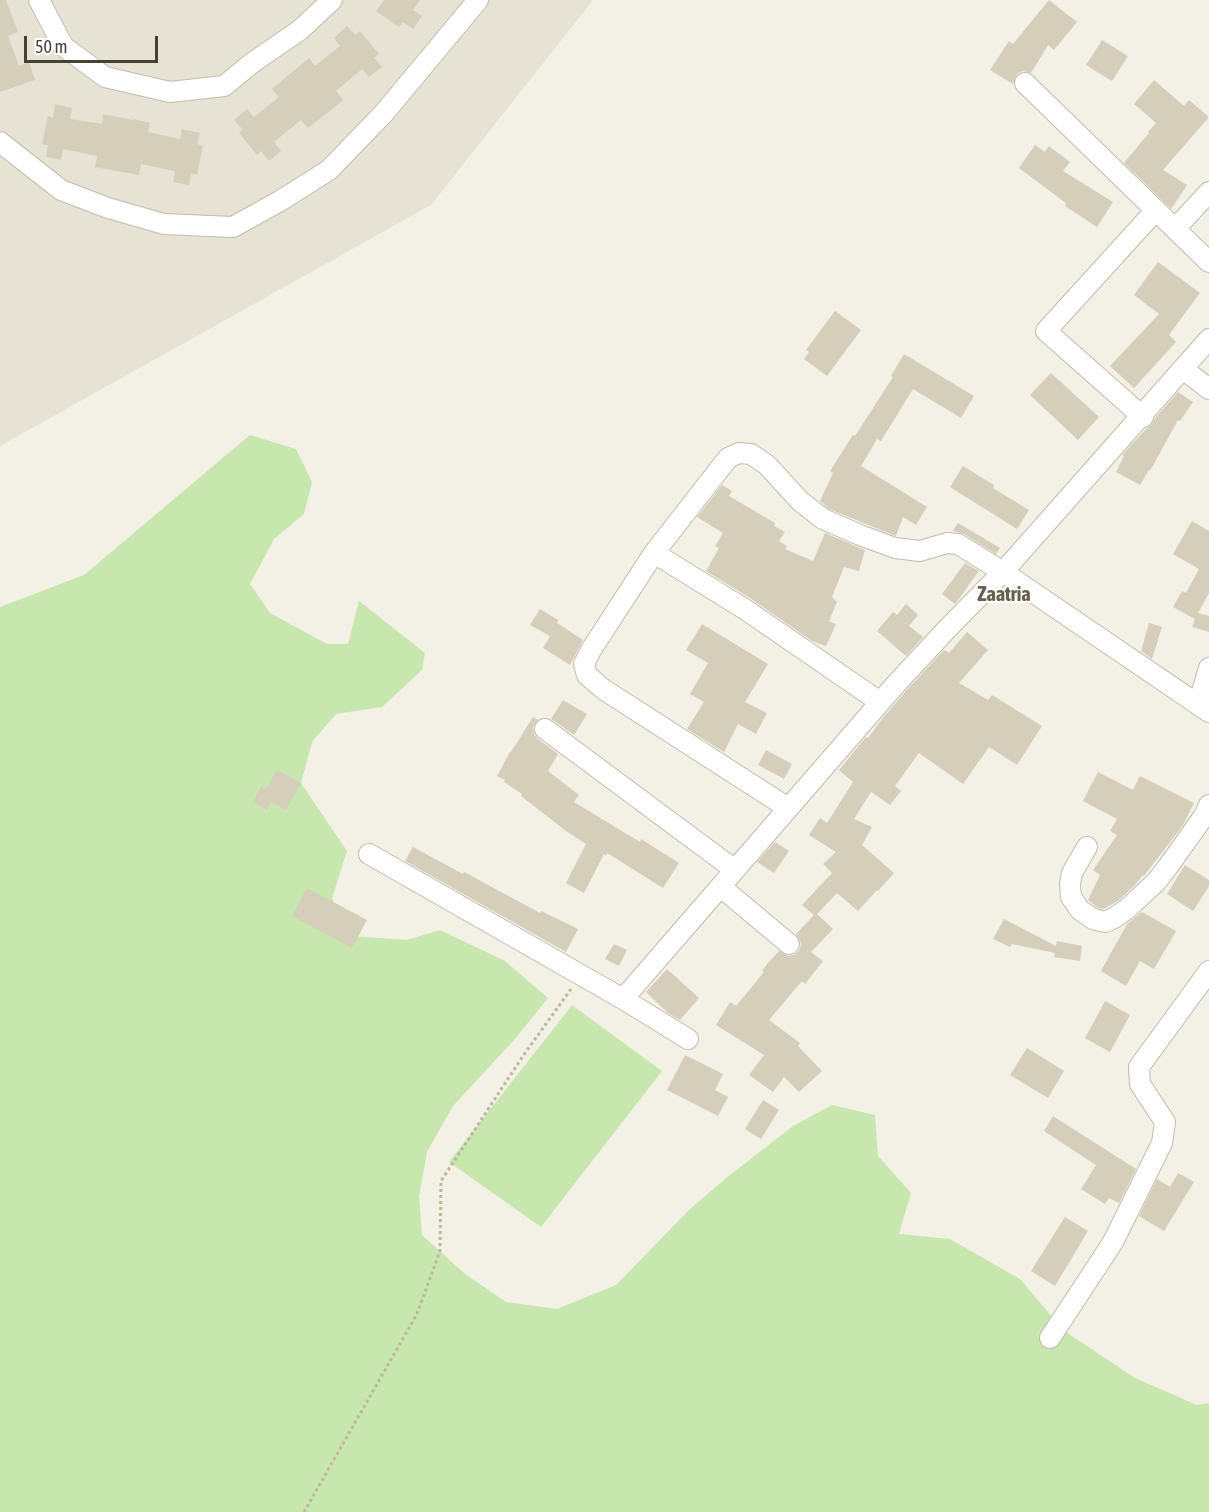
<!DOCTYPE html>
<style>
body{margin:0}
#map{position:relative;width:1209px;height:1512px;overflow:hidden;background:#f3f0e6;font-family:"Asap Condensed",sans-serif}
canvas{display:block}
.scale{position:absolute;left:24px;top:36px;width:134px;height:27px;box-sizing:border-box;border:3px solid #454135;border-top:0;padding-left:8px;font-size:18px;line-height:21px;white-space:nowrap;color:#454135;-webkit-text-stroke:4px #fff;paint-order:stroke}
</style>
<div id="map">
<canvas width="1209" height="1512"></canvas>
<div class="scale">50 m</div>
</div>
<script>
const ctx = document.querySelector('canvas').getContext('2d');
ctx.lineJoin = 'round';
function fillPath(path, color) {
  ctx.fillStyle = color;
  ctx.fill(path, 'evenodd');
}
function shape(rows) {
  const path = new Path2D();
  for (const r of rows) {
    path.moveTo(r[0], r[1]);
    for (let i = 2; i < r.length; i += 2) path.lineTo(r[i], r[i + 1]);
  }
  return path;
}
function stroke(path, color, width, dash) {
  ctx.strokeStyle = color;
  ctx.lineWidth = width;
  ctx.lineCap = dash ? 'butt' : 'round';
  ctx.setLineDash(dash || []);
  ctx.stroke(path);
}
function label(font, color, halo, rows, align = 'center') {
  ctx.font = font + ' "Asap Condensed",sans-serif';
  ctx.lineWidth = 4.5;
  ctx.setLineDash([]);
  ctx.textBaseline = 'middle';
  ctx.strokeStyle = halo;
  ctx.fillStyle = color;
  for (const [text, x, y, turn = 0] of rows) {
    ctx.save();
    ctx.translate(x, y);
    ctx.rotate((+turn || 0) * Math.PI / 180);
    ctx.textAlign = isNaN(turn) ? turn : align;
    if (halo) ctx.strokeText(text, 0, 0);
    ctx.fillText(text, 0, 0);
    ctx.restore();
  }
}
fillPath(shape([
 [0,0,593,0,431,205,0,446]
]), '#e7e3d4');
fillPath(shape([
 [250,435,296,449,312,482,304,514,274,539,250,584,270,613,327,644,348,644,359,601,425,653,422,670,382,707,336,714,312,742,301,783,347,851,332,898,350,936,407,940,440,930,505,961,548,998,514,1040,453,1106,427,1152,419,1196,422,1235,465,1274,506,1302,557,1309,616,1285,690,1209,725,1179,793,1126,832,1105,875,1115,878,1156,911,1193,899,1234,950,1239,1020,1279,1063,1330,1135,1378,1197,1405,1209,1403,1209,1512,0,1512,0,607,84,575],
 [572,1005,662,1071,541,1227,449,1162]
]), '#c7e7ae');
fillPath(shape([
 [0,0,6,0,18,32,8,36,19,66,29,62,35,80,0,92],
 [384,0,420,0,413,10,422,16,413,29,403,22,399,27,376,11],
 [1049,0,1077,22,1054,50,1048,45,1031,73,1022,71,1017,74,1014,80,1013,84,990,70,1009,41,1013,44],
 [347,26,355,35,360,31,379,54,374,58,382,67,369,77,362,69,336,91,343,100,331,110,308,128,301,120,274,142,281,151,269,161,261,151,257,155,239,133,243,130,234,120,247,109,254,117,279,97,272,89,309,58,315,66,340,46,334,38],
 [1102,40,1128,56,1112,81,1086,65],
 [1154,80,1184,106,1189,100,1209,117,1163,170,1187,185,1171,209,1124,163,1149,133,1148,132,1156,123,1134,104],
 [55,104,72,108,70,119,102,124,103,114,133,120,134,119,150,123,148,132,180,139,182,129,200,133,197,144,203,146,197,175,191,173,189,185,173,182,175,171,141,164,139,175,95,167,97,156,63,149,61,160,46,157,48,145,42,144,48,116,53,118],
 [1035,145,1045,152,1049,146,1070,162,1063,171,1113,202,1097,227,1065,206,1066,203,1019,168],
 [1158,262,1200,293,1169,335,1176,342,1134,388,1110,366,1159,314,1134,295],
 [835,311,861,330,827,376,804,359,809,352,806,350],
 [904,354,974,396,961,418,913,389,881,441,877,439,861,466,927,507,916,525,903,517,896,536,829,509,820,501,833,473,830,471,853,435,855,436,893,377,891,376],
 [1051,373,1099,417,1078,440,1030,395],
 [1178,392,1193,402,1180,421,1178,420,1150,471,1149,470,1140,485,1116,472,1124,456,1122,455,1146,429,1152,424,1155,418],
 [963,466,994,485,993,488,1029,510,1017,529,950,487],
 [722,485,732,491,729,496,775,523,774,526,785,532,779,541,787,546,785,549,813,561,825,533,865,550,859,571,844,567,832,597,837,602,829,621,836,624,826,646,812,641,750,598,706,571,719,548,715,546,723,533,697,517],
 [1192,521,1209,531,1209,593,1198,613,1209,616,1209,632,1192,627,1195,619,1173,607,1182,591,1186,593,1199,569,1173,554],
 [958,523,1000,548,996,554,964,534,953,531],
 [965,563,979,571,955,604,942,594],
 [906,604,918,615,909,626,923,637,906,656,877,631,893,612,897,615],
 [540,609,558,620,557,623,583,640,570,665,543,648,550,636,530,625],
 [1149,623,1162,627,1152,659,1141,651],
 [702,624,768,664,745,702,767,713,756,734,738,724,724,752,687,729,704,702,690,694,708,663,686,650],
 [967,632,988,650,959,683,988,700,992,695,1042,726,1017,765,989,747,963,784,919,753,895,786,901,791,890,805,871,792,854,819,872,827,862,845,894,873,878,891,877,890,858,911,837,893,817,914,833,929,811,952,823,961,805,984,802,981,769,1020,800,1043,798,1046,822,1071,799,1092,784,1077,773,1092,749,1075,764,1055,716,1025,730,1002,736,1006,764,972,762,971,767,964,779,951,788,956,794,955,799,951,801,945,800,940,796,934,814,915,802,905,832,873,823,864,836,852,809,835,820,818,827,823,853,782,839,770,866,737,868,738,882,719,905,692,944,650,949,653],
 [563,700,587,714,574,735,551,719],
 [533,717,538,720,533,727,534,734,538,739,558,754,548,771,579,795,574,802,640,842,641,839,679,863,663,888,607,853,606,856,604,854,584,893,566,883,586,844,566,831,521,796,522,794,504,782,505,780,497,776,510,752,511,752],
 [766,750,792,764,784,779,758,765],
 [277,770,301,783,286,810,271,802,267,810,253,802,261,786,266,789],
 [1098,772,1133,790,1140,776,1194,803,1183,825,1144,876,1143,875,1134,886,1119,900,1104,909,1098,908,1088,900,1100,875,1093,870,1117,835,1110,831,1117,819,1083,801],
 [775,842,789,851,774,873,757,862],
 [413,847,463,874,464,872,540,913,541,911,578,929,566,952,405,861],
 [1185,865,1209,880,1209,886,1193,911,1167,894],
 [307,888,367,920,352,948,292,916],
 [1142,912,1176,931,1154,969,1140,961,1126,986,1101,971,1127,924],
 [1004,919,1056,946,1057,941,1082,946,1080,961,1054,957,1055,953,1012,944,1010,947,993,939],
 [614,944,627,950,619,966,605,959],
 [667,969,699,998,680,1020,668,1013,646,992],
 [1105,1001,1130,1015,1110,1052,1085,1038],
 [1027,1048,1064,1071,1048,1098,1010,1075],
 [685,1055,723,1074,715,1090,728,1097,718,1116,667,1090],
 [763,1100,779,1110,761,1139,745,1129],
 [1053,1116,1136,1169,1119,1203,1109,1198,1105,1204,1081,1189,1096,1165,1044,1131],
 [1178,1173,1194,1182,1164,1231,1139,1216,1157,1179,1170,1187],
 [1065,1217,1088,1231,1055,1286,1031,1271]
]), '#d4cebb');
const minor = shape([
 [39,0,63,46,105,77,170,92,224,86,252,63,300,30,332,0],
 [1025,83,1209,262],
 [0,142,61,190,108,208,164,224,233,227,280,201,329,170,384,113,478,0],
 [1175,229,1209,192],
 [1183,369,1209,389],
 [1143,417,1046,331,1156,210],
 [654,553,746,610,880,702],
 [1198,705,1209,668],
 [545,729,735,870],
 [788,808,603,689,587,675,584,664,591,650,654,553,728,458,739,453,751,454,767,465,800,501,823,519,860,535,895,548,920,551,947,543,958,544,1003,572,1209,712],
 [1087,847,1072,873,1070,884,1071,897,1080,910,1093,919,1105,922,1114,918,1127,909,1156,882,1167,868,1204,816,1209,805],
 [369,854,623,999,688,1039],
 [721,887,789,944],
 [623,999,896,684,948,628,1003,572,1209,339],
 [1050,1338,1113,1242,1162,1143,1165,1122,1140,1084,1139,1067,1209,971]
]);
stroke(minor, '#c1bcab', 22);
stroke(shape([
 [304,1512,417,1314,440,1251,441,1181,523,1056,571,989]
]), '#c0b79a', 3, [3, 3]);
stroke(minor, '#fff', 20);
label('bold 20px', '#68604c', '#fff', [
 ["Zaatria",1004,595]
]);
</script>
